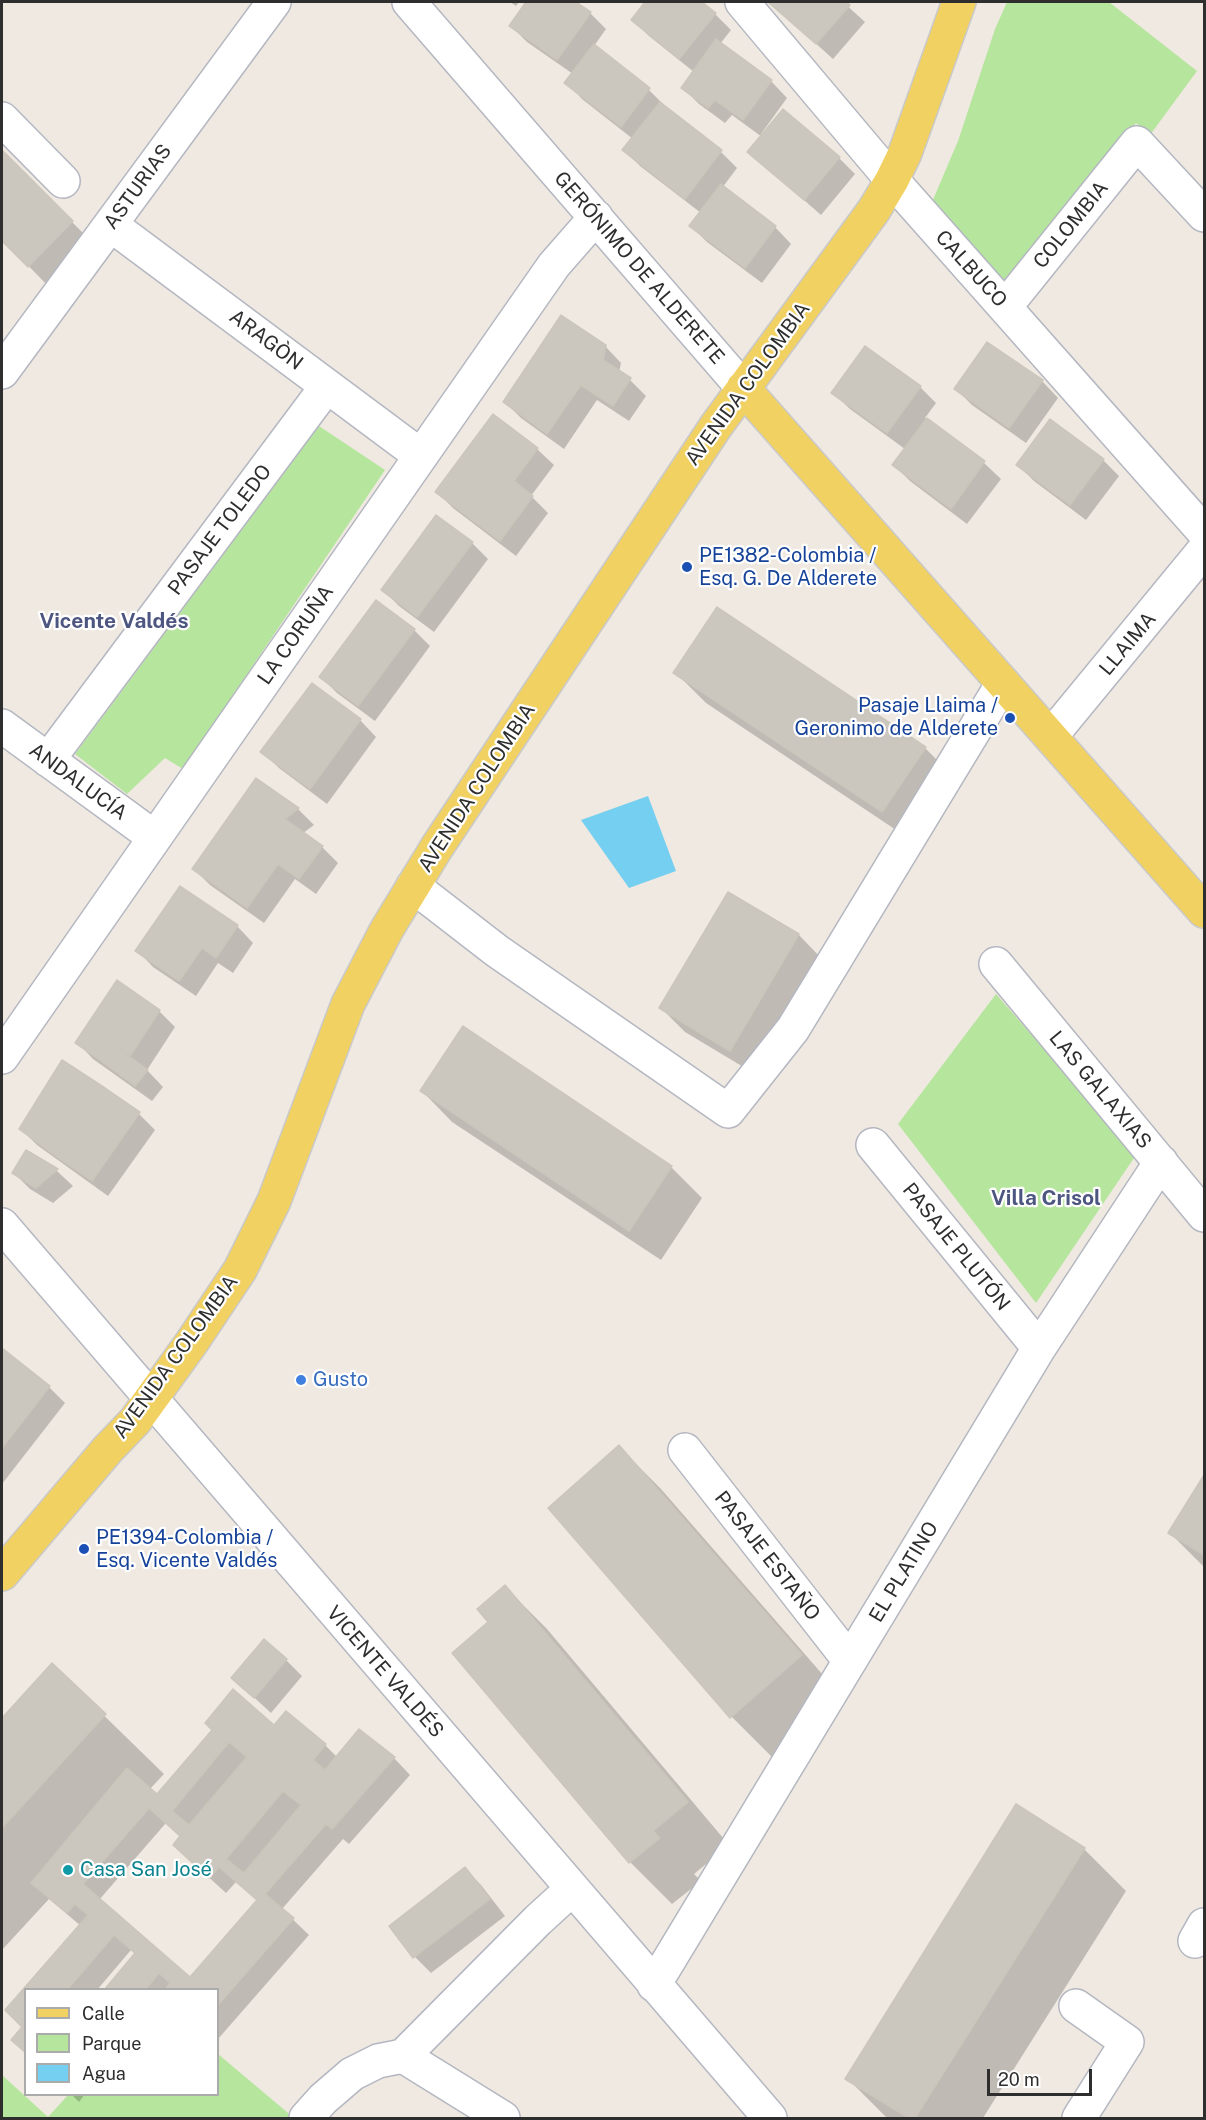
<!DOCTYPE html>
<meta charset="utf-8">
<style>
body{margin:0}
#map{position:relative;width:1206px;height:2120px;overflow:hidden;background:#efe9e1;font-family:"Public Sans",sans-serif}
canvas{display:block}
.frame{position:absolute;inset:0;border:3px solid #2e2e2e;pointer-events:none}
.legend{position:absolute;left:24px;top:1988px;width:195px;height:108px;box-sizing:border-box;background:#fff;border:2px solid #ababab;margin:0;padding:8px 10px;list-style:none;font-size:18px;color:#2e2e2e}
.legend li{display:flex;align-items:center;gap:12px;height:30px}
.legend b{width:30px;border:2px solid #ababab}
.scale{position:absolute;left:987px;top:2069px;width:105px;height:27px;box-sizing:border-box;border:3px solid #2e2e2e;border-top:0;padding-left:8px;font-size:18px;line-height:21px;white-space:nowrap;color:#2e2e2e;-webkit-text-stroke:4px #fff;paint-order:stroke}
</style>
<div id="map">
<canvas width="1206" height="2120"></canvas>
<div class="frame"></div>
<ul class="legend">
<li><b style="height:8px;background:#f2d163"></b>Calle</li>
<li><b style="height:16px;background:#b6e59e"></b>Parque</li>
<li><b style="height:16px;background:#75cff0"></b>Agua</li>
</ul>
<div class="scale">20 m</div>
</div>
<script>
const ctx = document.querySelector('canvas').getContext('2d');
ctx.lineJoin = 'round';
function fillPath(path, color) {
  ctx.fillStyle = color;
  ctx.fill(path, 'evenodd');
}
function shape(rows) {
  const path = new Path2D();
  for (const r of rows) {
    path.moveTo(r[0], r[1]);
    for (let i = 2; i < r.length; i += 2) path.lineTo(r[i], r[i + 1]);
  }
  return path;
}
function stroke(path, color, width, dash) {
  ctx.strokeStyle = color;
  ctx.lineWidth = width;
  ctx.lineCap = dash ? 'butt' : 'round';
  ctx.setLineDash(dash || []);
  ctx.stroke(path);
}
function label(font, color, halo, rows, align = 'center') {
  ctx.font = font + ' "Public Sans",sans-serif';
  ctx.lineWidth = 4.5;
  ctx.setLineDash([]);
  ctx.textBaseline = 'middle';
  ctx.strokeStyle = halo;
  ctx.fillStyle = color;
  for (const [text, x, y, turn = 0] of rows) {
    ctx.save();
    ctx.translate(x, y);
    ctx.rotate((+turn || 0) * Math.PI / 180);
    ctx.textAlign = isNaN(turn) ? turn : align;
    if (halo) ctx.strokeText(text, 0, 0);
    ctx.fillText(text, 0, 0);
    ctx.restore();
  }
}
fillPath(shape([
 [1007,2,1109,2,1197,71,1150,135,1136,123,1007,286,932,202,958,141,995,29],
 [319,426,385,470,183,769,165,758,127,794,75,754],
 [996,994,1136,1155,1036,1303,898,1124],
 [218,2054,294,2118,2,2118,2,2075,48,2117,68,2095,218,2094]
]), '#b6e59e');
fillPath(shape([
 [648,796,676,871,629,888,581,820]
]), '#75cff0');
fillPath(shape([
 [510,2,519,2,516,6],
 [528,2,573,2,590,13,606,29,594,46,649,90,665,106,664,107,721,152,737,168,722,188,775,227,791,244,762,283,707,242,691,226,701,213,640,166,624,150,633,139,582,99,566,82,573,74,527,42,511,26],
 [647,2,700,2,715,14,731,30,720,44,771,81,787,98,761,134,839,158,855,174,821,215,749,152,762,137,732,115,725,123,699,104,683,88,694,72,649,36,633,20],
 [770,2,843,2,865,22,833,59],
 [2,152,103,253,59,297,2,239],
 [605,346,621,363,619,372,630,380,646,396,629,421,597,400,564,449,521,418,505,402],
 [1042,381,1058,398,1026,443,972,405,956,389],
 [920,387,936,403,925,418,984,463,1001,479,967,524,910,481,894,465,905,449,850,409,833,393],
 [493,416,537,449,554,465,531,496,548,513,516,556,453,508,437,492],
 [1103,460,1119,476,1086,520,1034,481,1018,465],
 [472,543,488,559,434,632,399,606,383,590],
 [414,630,430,646,375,721,337,693,321,677],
 [675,672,925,748,956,779,914,842,706,703],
 [360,720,376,737,327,804,279,768,262,752],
 [257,780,298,809,314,825,303,833,322,847,338,863,316,894,295,879,264,923,210,885,194,869],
 [728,894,799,935,822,959,755,1074,685,1032,661,1008],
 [237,926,253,943,233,973,218,963,196,996,153,967,137,950],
 [159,1011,175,1027,147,1070,163,1087,152,1101,93,1059,77,1042],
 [422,1091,671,1167,702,1198,661,1260,452,1122],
 [139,1114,155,1130,108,1196,37,1145,21,1129],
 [27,1152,57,1171,73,1186,53,1203,30,1189,14,1173],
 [2,1350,49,1387,65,1403,2,1484],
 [619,1447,661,1489,843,1698,774,1759,732,1717],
 [1204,1478,1204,1567,1170,1533],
 [505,1587,547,1629,729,1845,694,1874,701,1881,672,1904,630,1862,454,1653,490,1622],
 [286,1660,302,1676,271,1713,233,1678],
 [52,1665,164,1774,149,1790,157,1796,214,1730,274,1727,325,1745,337,1757,394,1758,410,1775,349,1844,343,1839,282,1909,309,1935,218,2039,218,1990,106,1990,136,1954,131,1950,97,1990,26,1990,24,2027,7,2010,81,1926,49,1899,2,1950,2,1720],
 [166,1823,182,1837,191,1861,226,1893,236,1882,258,1901,190,1980,99,1900],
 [1084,1849,1126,1891,983,2118,887,2118,847,2078],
 [465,1869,481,1885,505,1916,431,1973,415,1957,391,1926],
 [71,2094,85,2094,79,2102]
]), '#0003');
const building = shape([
 [526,2,576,2,591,12,557,60,509,26,526,2],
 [645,2,702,2,716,13,679,59,631,20,645,2],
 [768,2,845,2,850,5,816,44,768,2],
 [716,39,772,80,743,120,715,100,708,108,681,88,716,39],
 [594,44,650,88,621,127,564,83,594,44],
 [660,102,722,150,685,199,622,150,660,102],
 [783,109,840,157,804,200,747,152,783,109],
 [2,150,73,221,28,267,2,241,2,150],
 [721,184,776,226,745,268,689,226,721,184],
 [561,315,606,345,603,360,631,378,613,406,581,385,564,409,519,378,561,315],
 [987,342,1043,380,1009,428,954,389,987,342],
 [865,346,921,386,887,433,831,393,865,346],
 [519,378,564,409,547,434,503,402,519,378],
 [493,414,538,448,514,481,533,496,500,541,435,492,493,414],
 [927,418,985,461,951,509,892,465,927,418],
 [1050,419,1104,459,1070,505,1016,465,1050,419],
 [436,515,473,542,417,617,381,590,436,515],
 [376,600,415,629,358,706,319,677,376,600],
 [717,607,926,747,882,812,673,673,717,607],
 [312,683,361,719,310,789,260,752,312,683],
 [256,778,299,808,285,819,323,846,299,879,278,864,247,908,192,869,256,778],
 [180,886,238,925,216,958,202,948,179,981,135,951,180,886],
 [728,892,799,934,730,1051,659,1008,728,892],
 [117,980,160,1010,130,1056,108,1041,97,1058,75,1043,117,980],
 [463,1026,672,1166,629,1231,420,1091,463,1026],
 [108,1041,148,1070,135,1086,97,1058,108,1041],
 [62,1060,105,1088,57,1157,19,1129,62,1060],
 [105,1088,140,1112,92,1181,57,1157,105,1088],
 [26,1150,58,1169,36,1188,12,1173,26,1150],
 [2,1348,50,1386,2,1448,2,1348],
 [619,1445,802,1655,730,1718,548,1508,619,1445],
 [1204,1475,1204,1555,1168,1533,1204,1475],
 [505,1585,688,1802,653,1831,660,1838,629,1863,452,1653,488,1622,477,1609,505,1585],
 [264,1639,287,1659,254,1698,231,1678,264,1639],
 [52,1663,106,1714,2,1828,2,1718,52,1663],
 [233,1689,274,1725,286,1711,326,1744,313,1760,325,1770,359,1729,395,1757,332,1829,326,1824,265,1894,294,1918,218,2005,218,1990,165,1990,170,1983,159,1973,145,1990,104,1990,135,1953,114,1935,67,1990,26,1990,26,2053,11,2040,22,2027,5,2010,88,1915,75,1904,67,1913,31,1883,127,1768,157,1794,212,1730,205,1723,233,1689],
 [229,1742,247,1757,189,1825,172,1811,229,1742],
 [283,1791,301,1805,244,1873,226,1859,283,1791],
 [149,1808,180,1836,173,1845,209,1878,219,1867,257,1900,190,1977,83,1884,149,1808],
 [1016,1804,1085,1848,915,2118,909,2118,845,2079,1016,1804],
 [465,1867,490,1899,413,1958,389,1926,465,1867]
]);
fillPath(building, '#cbc7bf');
stroke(building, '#cbc5ba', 1.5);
const minor = shape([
 [409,2,743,388],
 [742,2,892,180,1204,532],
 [2,119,63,181],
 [111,225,421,456],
 [1005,307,1137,143,1204,215],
 [2,372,274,2],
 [2,726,154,837],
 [1051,736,1204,550],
 [48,760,327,386],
 [413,886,497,951,728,1111,793,1029,1003,683],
 [996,964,1204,1215],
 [2,1057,554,265,596,217],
 [873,1145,1039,1348],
 [2,1225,770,2118],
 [685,1450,850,1661],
 [1195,1941,1204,1925],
 [654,1985,1039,1348,1161,1162],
 [1076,2006,1127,2042,1079,2118],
 [403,2056,538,1920,572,1889],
 [306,2118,323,2099,352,2074,378,2061,403,2056,503,2118]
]);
const major = shape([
 [743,388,1204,911],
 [2,1574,108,1449,135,1421,192,1342,240,1270,274,1201,348,1004,387,929,437,847,716,426,874,210,892,180,905,153,959,2]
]);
stroke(minor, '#b4b7c1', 36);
stroke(major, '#c9c9c9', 36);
stroke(minor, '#fff', 33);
stroke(major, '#f2d163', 33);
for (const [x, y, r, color] of [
 [687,567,6,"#1a4fb4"],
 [1010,718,6,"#1a4fb4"],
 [301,1380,6,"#3f7fe0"],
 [84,1549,6,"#1a4fb4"],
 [68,1870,6,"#0f9aa8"]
]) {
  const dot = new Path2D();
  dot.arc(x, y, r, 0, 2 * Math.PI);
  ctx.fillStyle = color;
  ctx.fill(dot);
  stroke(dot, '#fff', 2);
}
label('20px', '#2e2e2e', '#fff', [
 ["ASTURIAS",138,187,-54],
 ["COLOMBIA",1071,225,-51],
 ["GERÓNIMO DE ALDERETE",639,268,49],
 ["CALBUCO",971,269,48],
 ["ARAGÒN",266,340,37],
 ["AVENIDA COLOMBIA",748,384,-54],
 ["PASAJE TOLEDO",220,530,-53],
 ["LA CORUÑA",296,635,-55],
 ["LLAIMA",1128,644,-50],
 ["ANDALUCÍA",78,782,36],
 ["AVENIDA COLOMBIA",477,788,-57],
 ["LAS GALAXIAS",1100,1090,50],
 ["PASAJE PLUTÓN",956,1247,51],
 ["AVENIDA COLOMBIA",176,1357,-54],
 ["PASAJE ESTAÑO",767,1556,52],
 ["EL PLATINO",904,1572,-59],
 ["VICENTE VALDÉS",385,1672,49]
]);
label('20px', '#164399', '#fff', [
 ["PE1382-Colombia /",699,556],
 ["Esq. G. De Alderete",699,579],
 ["Pasaje Llaima /",998,706,"right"],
 ["Geronimo de Alderete",998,729,"right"],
 ["PE1394-Colombia /",96,1538],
 ["Esq. Vicente Valdés",96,1561]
], 'left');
label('20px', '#366cbe', '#fff', [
 ["Gusto",313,1380]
], 'left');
label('20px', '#0d838f', '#fff', [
 ["Casa San José",80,1870]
], 'left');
label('bold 21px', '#4d5680', '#fff', [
 ["Vicente Valdés",114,622],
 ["Villa Crisol",1046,1199]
]);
</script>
